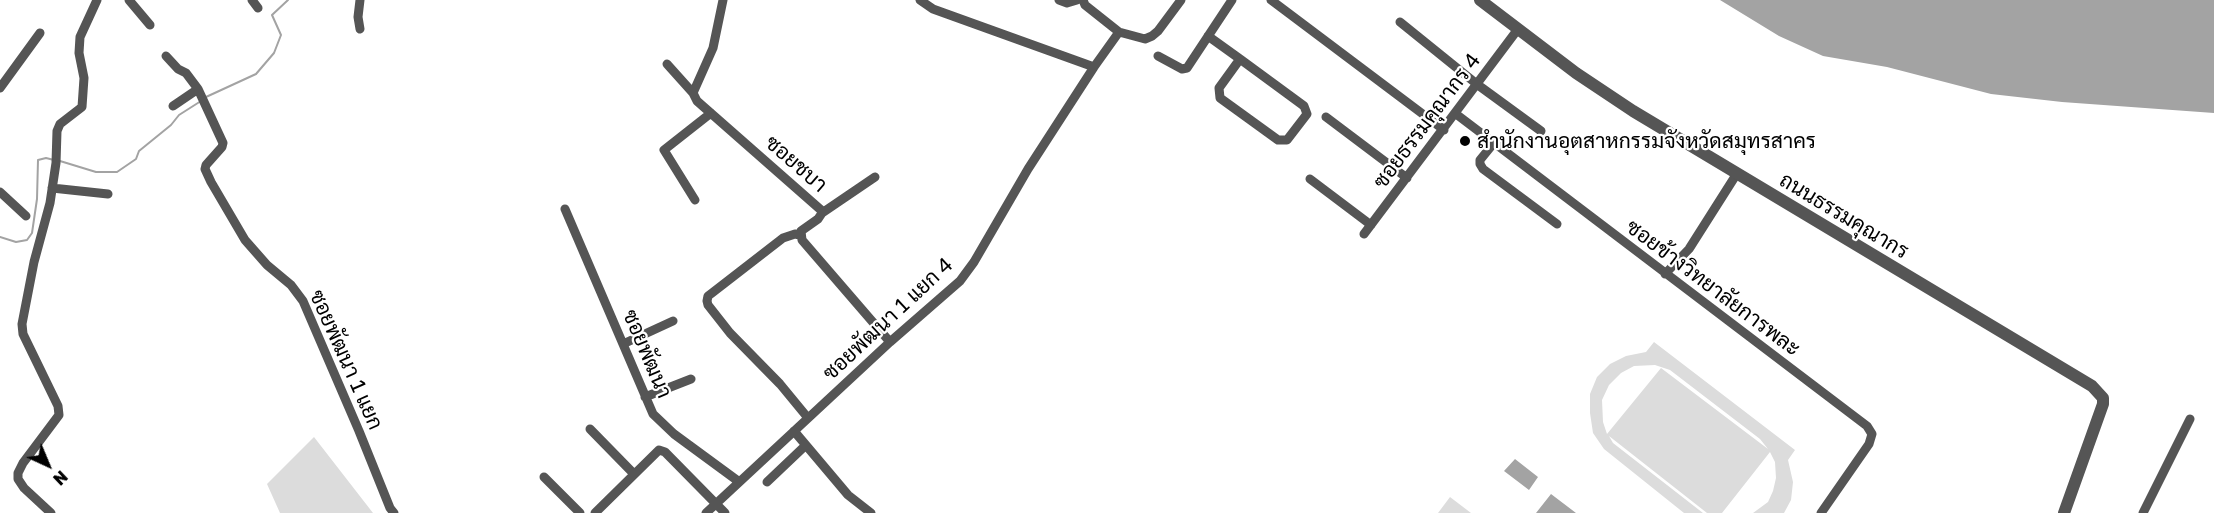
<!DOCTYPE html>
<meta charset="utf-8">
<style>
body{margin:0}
#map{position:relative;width:2214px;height:513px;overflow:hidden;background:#fff;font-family:"Golos Text",sans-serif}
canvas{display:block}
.north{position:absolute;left:18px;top:435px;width:60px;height:60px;-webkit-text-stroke:4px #fff;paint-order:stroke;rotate:136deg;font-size:16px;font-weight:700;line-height:24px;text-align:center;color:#000}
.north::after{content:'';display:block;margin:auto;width:21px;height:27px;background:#000;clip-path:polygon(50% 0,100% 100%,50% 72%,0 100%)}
</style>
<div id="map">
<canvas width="2214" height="513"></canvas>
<div class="north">N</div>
</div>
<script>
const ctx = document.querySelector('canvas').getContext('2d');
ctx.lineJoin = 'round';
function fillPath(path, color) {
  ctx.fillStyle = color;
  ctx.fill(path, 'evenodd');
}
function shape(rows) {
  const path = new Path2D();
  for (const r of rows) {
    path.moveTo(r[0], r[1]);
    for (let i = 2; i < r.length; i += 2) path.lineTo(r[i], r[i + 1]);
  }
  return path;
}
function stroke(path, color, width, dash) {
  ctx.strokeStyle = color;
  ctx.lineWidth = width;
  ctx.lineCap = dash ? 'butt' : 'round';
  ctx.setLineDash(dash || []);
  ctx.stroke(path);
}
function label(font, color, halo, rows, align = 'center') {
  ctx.font = font + ' "Golos Text",Sarabun,sans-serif';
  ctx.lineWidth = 4.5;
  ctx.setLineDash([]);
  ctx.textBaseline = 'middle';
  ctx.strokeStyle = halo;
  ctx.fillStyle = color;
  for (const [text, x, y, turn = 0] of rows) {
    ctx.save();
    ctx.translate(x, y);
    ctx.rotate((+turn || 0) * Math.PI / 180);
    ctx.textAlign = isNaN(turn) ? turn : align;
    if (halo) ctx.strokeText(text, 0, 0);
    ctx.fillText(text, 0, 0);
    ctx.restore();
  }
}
fillPath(shape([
 [1654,342,1795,450,1788,460,1793,482,1791,500,1784,513,1753,513,1768,502,1773,491,1776,478,1775,462,1770,452,1722,513,1707,513,1609,436,1613,443,1703,513,1684,513,1604,449,1593,433,1590,413,1590,394,1597,377,1610,364,1626,356,1646,352],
 [1655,365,1670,370,1760,439,1768,449,1661,368,1607,434,1603,422,1602,400,1609,385,1621,373,1634,366],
 [314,437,373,513,280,513,267,484],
 [1450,497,1471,513,1438,513]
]), '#dcdcdc');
fillPath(shape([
 [1720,0,2214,0,2214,113,2062,102,1991,94,1887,67,1823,56,1779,36],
 [1515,459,1538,477,1529,490,1504,471],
 [1551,494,1576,513,1536,513]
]), '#a3a3a3');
stroke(shape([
 [206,97,256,74,274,53,281,35,272,15,288,0],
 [60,161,96,172,117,172,136,159,139,151,171,125,179,115,201,101],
 [0,237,16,242,27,240,32,233,37,199,38,160,46,158,54,160]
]), '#a3a3a3', 2);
stroke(shape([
 [129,0,150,25],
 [252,0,258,8],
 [723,0,713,48,693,93,697,101,821,210,822,213,818,219,801,231,802,240,890,342],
 [920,0,933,9,1094,67],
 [1059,0,1067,3,1077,0],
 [1083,0,1085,5,1119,32,1145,39,1152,36,1158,31,1181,0],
 [1271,0,1444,130],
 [1400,22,1478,85,1541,131],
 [360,29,358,17,360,0],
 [1208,36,1240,59,1304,106,1307,114,1287,140,1278,140,1220,98,1219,88,1240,59],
 [166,56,178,69,186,73,198,89,223,143,222,147,206,165,205,169,211,182,245,240,267,265,291,285,303,301,359,431,390,508,394,513],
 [1158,56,1182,69,1187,68,1232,0],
 [667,64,693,93],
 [0,88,40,33],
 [173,106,198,89],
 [1456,114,1867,426,1872,434,1869,444,1821,513],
 [1326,117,1407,178],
 [1493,144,1480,160,1480,164,1483,169,1557,224],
 [1310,179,1371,225],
 [52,188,108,194],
 [0,192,26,216],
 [695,200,664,150,711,113],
 [565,209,653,414,674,434,738,481],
 [822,213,875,177],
 [1364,234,1518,29],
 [800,235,795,234,783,238,712,293,708,296,707,301,708,305,730,333,780,384,808,418],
 [1665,274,1689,249,1736,175],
 [623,344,673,321],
 [645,397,691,379],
 [590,429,634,474],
 [794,431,848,495,871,513],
 [544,477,580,513],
 [767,482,806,445],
 [51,513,24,488,18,479,18,473,23,463,59,415,58,406,23,334,22,324,34,262,50,203,56,163,57,131,60,124,82,107,84,78,79,53,80,37,97,0],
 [595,513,659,450,665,452,725,513],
 [706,513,890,342,960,281,974,262,1028,169,1094,67,1119,32],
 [2143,513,2190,419]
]), '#555', 9);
stroke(shape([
 [1480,0,1576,73,1633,111,2092,386,2103,398,2103,404,2064,513]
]), '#555', 12);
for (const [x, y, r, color] of [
 [1465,141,6,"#000"]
]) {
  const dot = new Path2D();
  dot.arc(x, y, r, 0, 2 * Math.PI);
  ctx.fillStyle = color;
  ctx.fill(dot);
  stroke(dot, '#fff', 2);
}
label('21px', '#000', '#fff', [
 ["ซอยธรรมคุณากร 4",1427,121,-53],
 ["ซอยชบา",796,164,41],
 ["ถนนธรรมคุณากร",1844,216,31],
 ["ซอยข้างวิทยาลัยการพละ",1713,288,37],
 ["ซอยพัฒนา 1 แยก 4",888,319,-43],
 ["ซอยพัฒนา",647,354,67],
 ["ซอยพัฒนา 1 แยก",346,360,66]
]);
label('21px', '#000', '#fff', [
 ["สำนักงานอุตสาหกรรมจังหวัดสมุทรสาคร",1477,141]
], 'left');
</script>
